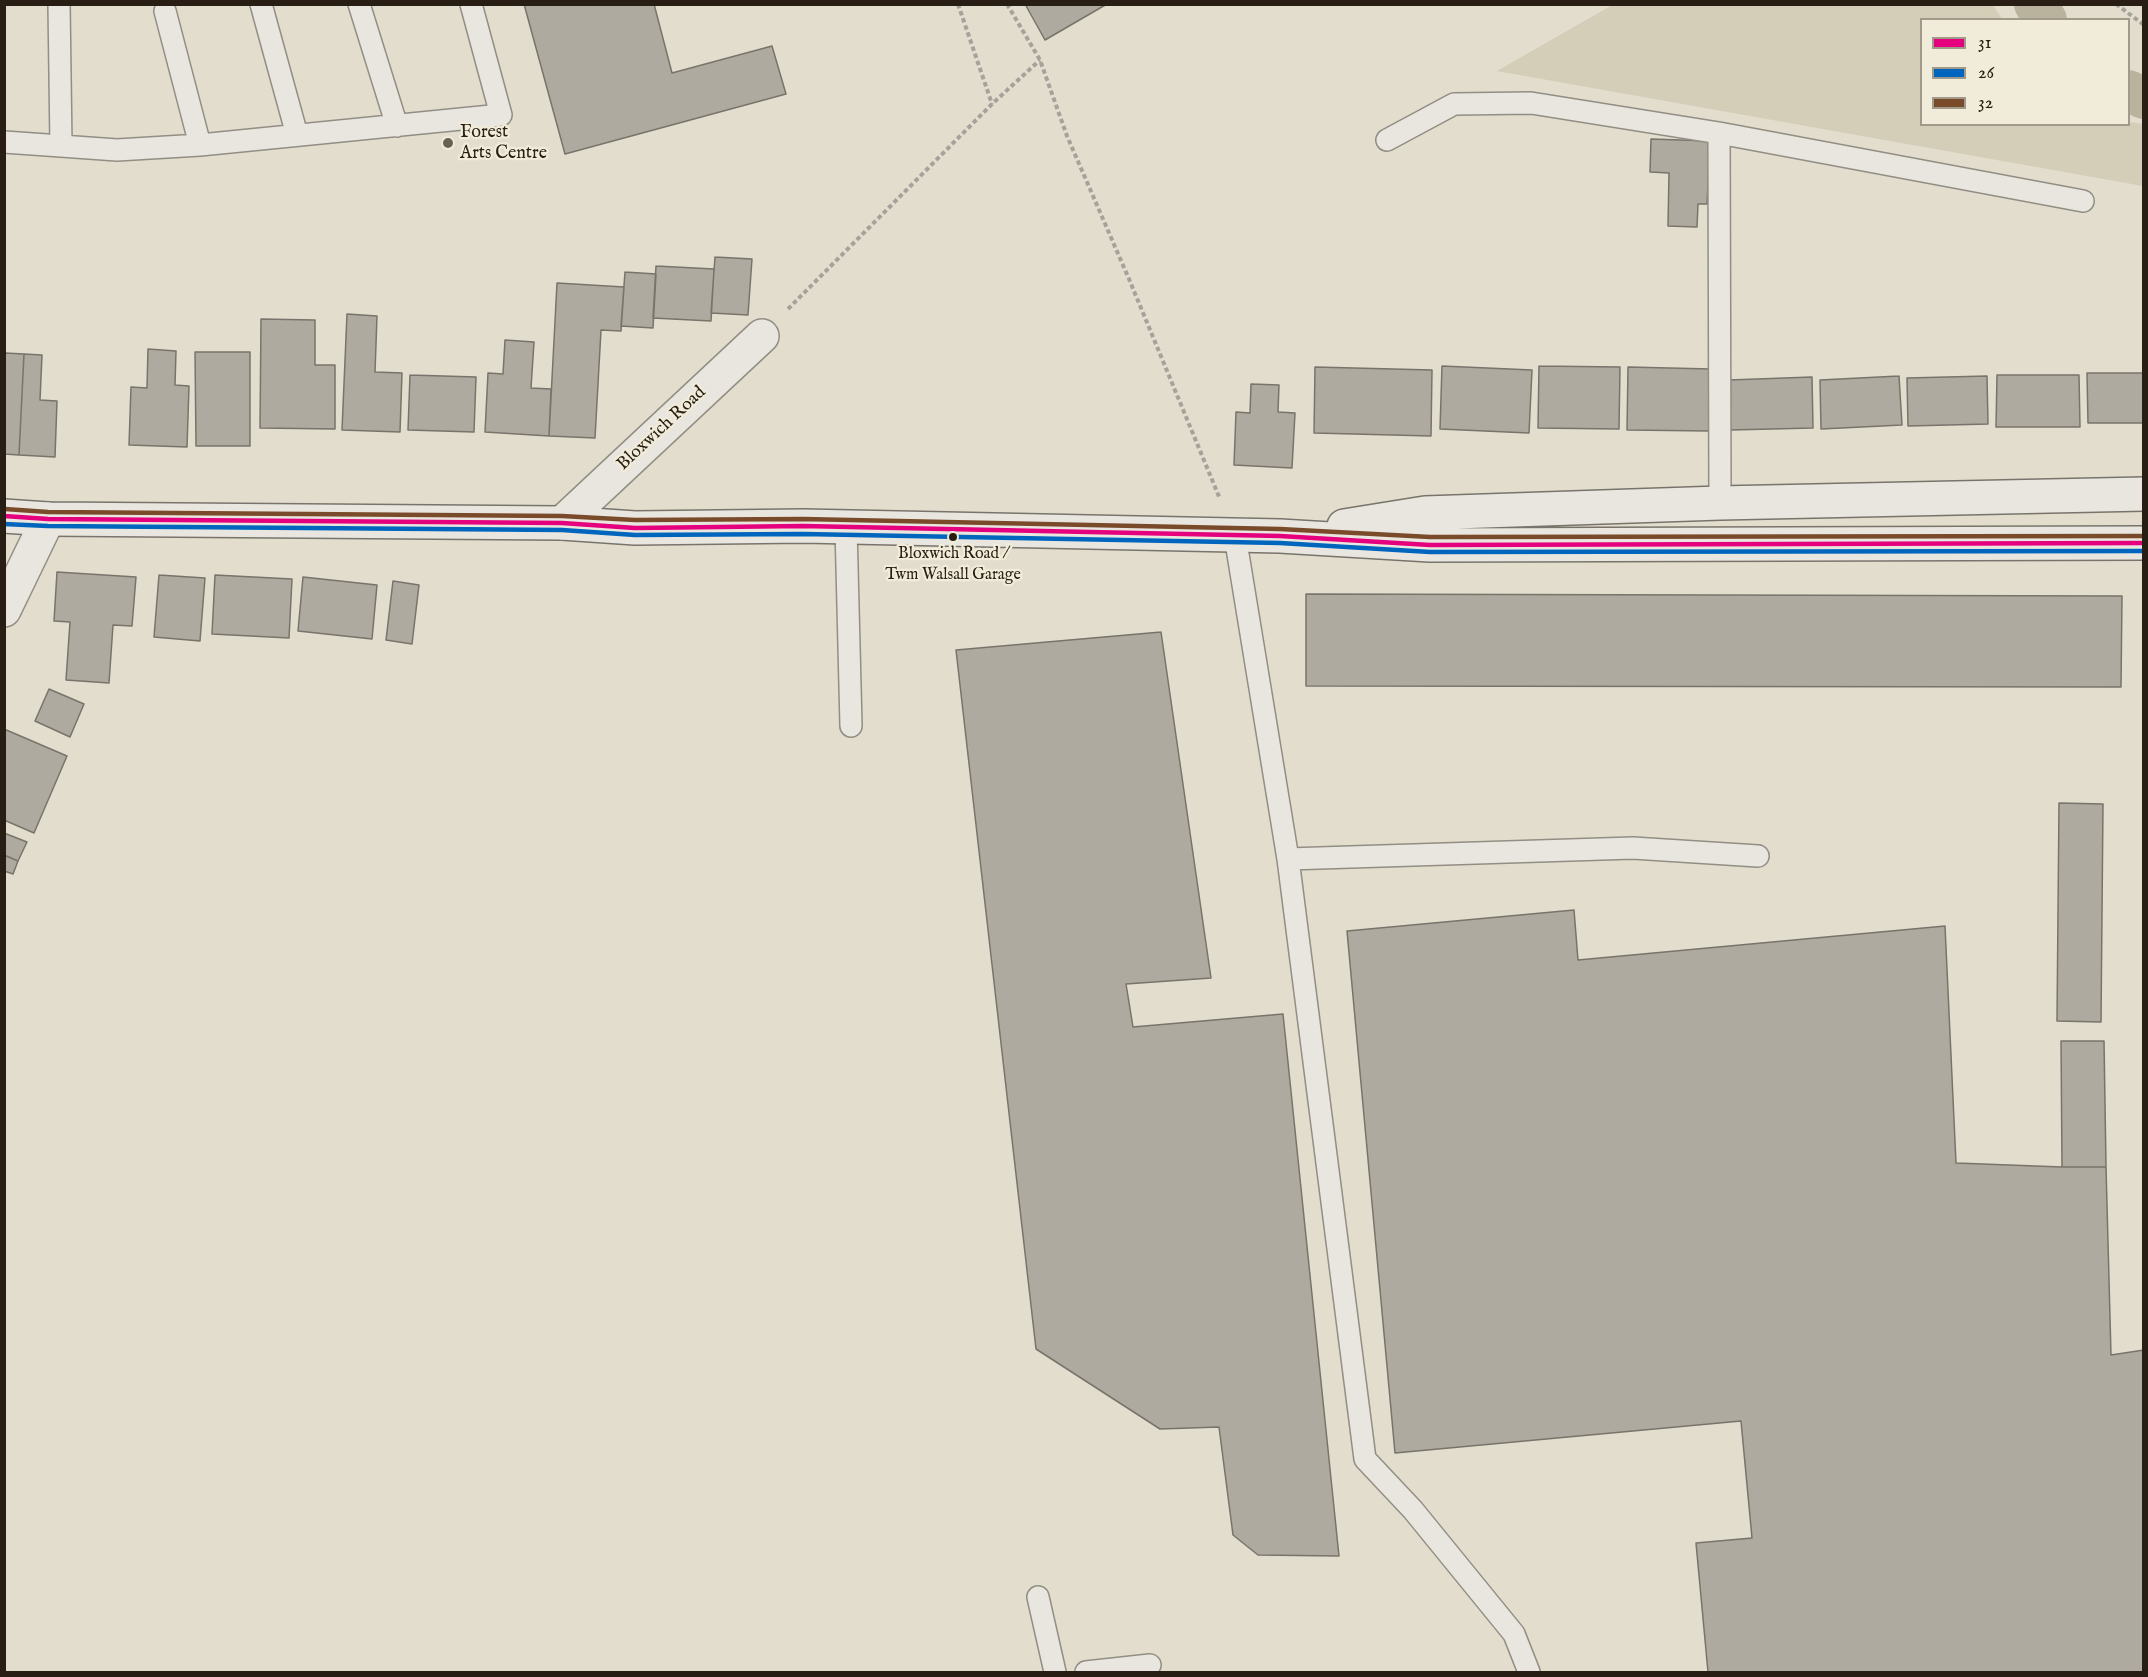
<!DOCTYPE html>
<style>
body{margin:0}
#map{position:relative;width:2148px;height:1677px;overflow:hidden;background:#e2ddcd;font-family:"IM FELL English",serif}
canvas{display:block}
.frame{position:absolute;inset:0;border:6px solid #291e14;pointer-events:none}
.legend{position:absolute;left:1920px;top:18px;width:210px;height:108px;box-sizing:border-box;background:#f1ecd9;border:2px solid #a19a8a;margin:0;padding:8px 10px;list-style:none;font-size:18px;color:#291e14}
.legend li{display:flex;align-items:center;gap:12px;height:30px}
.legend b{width:30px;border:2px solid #a19a8a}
</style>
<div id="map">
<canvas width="2148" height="1677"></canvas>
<div class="frame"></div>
<ul class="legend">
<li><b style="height:8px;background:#e5007d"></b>31</li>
<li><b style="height:8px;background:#0065bd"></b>26</li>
<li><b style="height:8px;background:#7a4b2a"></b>32</li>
</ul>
</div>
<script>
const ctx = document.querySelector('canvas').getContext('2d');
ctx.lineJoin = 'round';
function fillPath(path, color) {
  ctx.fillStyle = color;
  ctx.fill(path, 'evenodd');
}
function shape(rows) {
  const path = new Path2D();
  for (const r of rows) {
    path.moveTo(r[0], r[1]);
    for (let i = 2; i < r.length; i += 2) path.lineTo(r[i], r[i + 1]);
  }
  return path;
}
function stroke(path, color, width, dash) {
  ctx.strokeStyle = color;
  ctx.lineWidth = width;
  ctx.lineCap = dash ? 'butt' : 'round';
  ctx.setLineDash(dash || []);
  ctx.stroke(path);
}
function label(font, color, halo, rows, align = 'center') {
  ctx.font = font + ' "IM FELL English",serif';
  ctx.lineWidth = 4.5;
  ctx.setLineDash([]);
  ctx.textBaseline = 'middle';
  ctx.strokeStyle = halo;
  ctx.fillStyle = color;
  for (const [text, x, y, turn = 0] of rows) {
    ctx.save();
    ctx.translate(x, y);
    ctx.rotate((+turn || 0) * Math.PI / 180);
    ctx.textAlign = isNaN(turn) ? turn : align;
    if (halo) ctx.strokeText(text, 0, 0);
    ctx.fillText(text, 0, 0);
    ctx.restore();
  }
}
fillPath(shape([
 [1614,4,1993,5,2002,19,1922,20,1922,124,2128,124,2129,122,2143,124,2143,186,1497,71]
]), '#d4cdb8');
stroke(shape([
 [2035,4,2046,20],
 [2128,91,2144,98]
]), '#b9b29d', 42);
const building = shape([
 [524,4,654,4,672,73,772,46,786,94,565,154,524,4],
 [1025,4,1107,4,1045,40,1025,4],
 [1651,139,1710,141,1707,204,1698,204,1697,227,1668,226,1669,173,1650,172,1651,139],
 [715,257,752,259,748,315,711,313,715,257],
 [656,266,714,269,711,321,653,318,656,266],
 [625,272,656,274,653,328,621,326,625,272],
 [557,283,624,287,621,331,601,330,595,438,549,436,557,283],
 [347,314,377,316,375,372,402,373,400,432,342,430,347,314],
 [261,319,315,320,315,365,335,365,335,429,260,428,261,319],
 [505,340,534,342,531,388,551,389,549,436,485,432,488,373,503,374,505,340],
 [148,349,176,351,175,385,189,386,187,447,129,445,131,387,147,388,148,349],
 [195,352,250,352,250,446,196,446,195,352],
 [5,353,24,354,19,455,4,454,5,353],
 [24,354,42,355,40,400,57,401,55,457,19,455,24,354],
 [1442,366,1532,370,1529,433,1440,429,1442,366],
 [1539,366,1620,367,1619,429,1538,428,1539,366],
 [1315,367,1432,370,1431,436,1314,433,1315,367],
 [1628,367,1711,369,1710,431,1627,430,1628,367],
 [2087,373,2144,373,2144,423,2088,423,2087,373],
 [410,375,476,377,474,432,408,430,410,375],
 [1997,375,2079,375,2080,427,1996,427,1997,375],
 [1899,376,1902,425,1821,429,1820,380,1899,376],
 [1987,376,1988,424,1908,426,1907,378,1987,376],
 [1812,377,1813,428,1730,430,1729,380,1812,377],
 [1251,384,1279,385,1278,412,1295,413,1292,468,1234,465,1236,412,1250,413,1251,384],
 [57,572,136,577,132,626,113,625,109,683,66,680,70,622,54,621,57,572],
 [159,575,205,578,200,641,154,637,159,575],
 [215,575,292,579,289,638,212,634,215,575],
 [303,577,377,585,372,639,298,631,303,577],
 [393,581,419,585,412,644,386,640,393,581],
 [1306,594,2122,596,2121,687,1306,686,1306,594],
 [1161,632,1211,978,1126,984,1133,1027,1283,1014,1339,1556,1258,1555,1233,1535,1219,1427,1160,1429,1036,1349,956,650,1161,632],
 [49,689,84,704,70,737,35,721,49,689],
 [4,729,67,756,34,833,4,820,4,729],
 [2059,803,2103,804,2101,1022,2057,1021,2059,803],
 [4,833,27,842,18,861,4,855,4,833],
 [4,855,18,861,13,874,4,871,4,855],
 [1574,910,1578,960,1945,926,1956,1163,2062,1167,2106,1167,2111,1355,2144,1350,2144,1672,1708,1672,1696,1543,1752,1538,1741,1421,1395,1453,1347,931,1574,910],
 [2061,1041,2104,1041,2106,1167,2062,1167,2061,1041]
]);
fillPath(building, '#aeaa9f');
stroke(building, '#78746b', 1.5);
const service = shape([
 [261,4,297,135],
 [359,4,397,126],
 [165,11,200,145],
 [1719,133,1720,503],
 [1387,140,1454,104,1531,103,1719,133,2083,201],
 [4,142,61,146,59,4],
 [61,146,117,150,200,145,501,115,471,4],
 [846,527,851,726],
 [1235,536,1288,859,1365,1459,1413,1510,1514,1634,1529,1672],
 [1288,859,1633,848,1758,856],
 [1038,1597,1055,1672],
 [1086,1672,1150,1665]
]);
const minor = shape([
 [562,523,762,336],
 [4,610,48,519]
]);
const secondary = shape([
 [4,516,48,519,562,523,635,528,803,526,1280,536,1430,545,2144,543],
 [1344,526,1425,513,1720,503,2144,494]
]);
stroke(service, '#928e84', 24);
stroke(minor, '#928e84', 36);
stroke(secondary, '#78746b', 36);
stroke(shape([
 [958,4,992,104],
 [1007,4,1040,60,1067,136,1129,279,1220,499],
 [2116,4,2144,25],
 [788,309,992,104,1040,60]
]), '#a5a29a', 4, [4.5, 3]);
stroke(service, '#e8e6de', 21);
stroke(minor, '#e8e6de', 33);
stroke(secondary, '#e8e6de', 33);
stroke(shape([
 [4,516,48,519,562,523,635,528,803,526,1280,536,1430,545,2144,543]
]), '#e5007d', 4.5);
stroke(shape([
 [4,524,48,526,562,530,635,535,803,534,1280,543,1430,552,2144,551]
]), '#0065bd', 4.5);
stroke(shape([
 [5,509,48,512,562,516,635,520,803,519,1280,529,1430,537,2144,536]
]), '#7a4b2a', 4.5);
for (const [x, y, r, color] of [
 [448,143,6,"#6a6155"],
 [953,537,5,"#291e14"]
]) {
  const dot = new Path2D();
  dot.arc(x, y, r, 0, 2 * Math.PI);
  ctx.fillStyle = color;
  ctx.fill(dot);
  stroke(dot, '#f1ecd9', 2);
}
label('16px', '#291e14', '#f1ecd9', [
 ["Bloxwich Road /",953,555],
 ["Twm Walsall Garage",953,576]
]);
label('18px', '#291e14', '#f1ecd9', [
 ["Forest",460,133],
 ["Arts Centre",460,154]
], 'left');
label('18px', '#291e14', '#f1ecd9', [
 ["Bloxwich Road",662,429,-43]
]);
</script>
